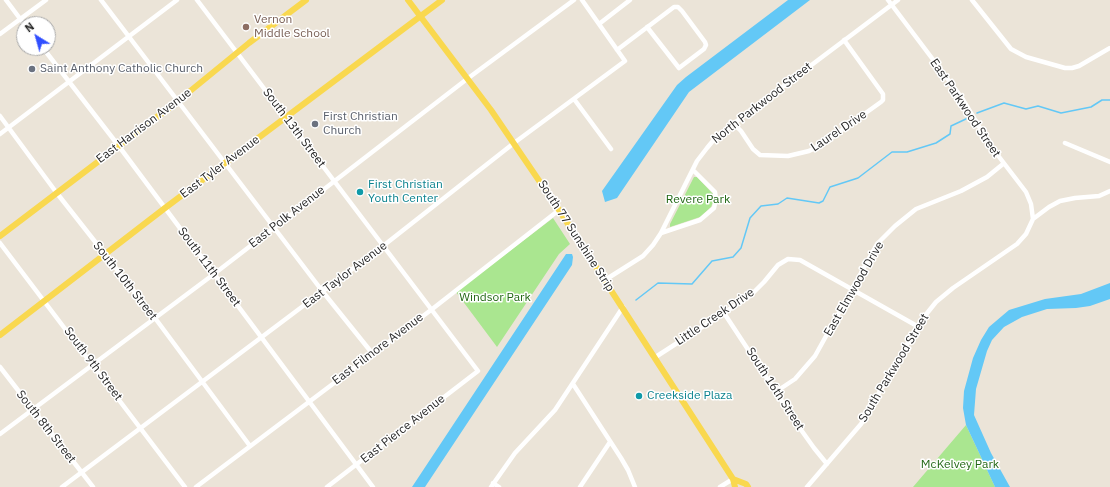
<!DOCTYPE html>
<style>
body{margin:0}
#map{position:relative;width:1110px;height:487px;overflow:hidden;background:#ebe4d8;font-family:"IBM Plex Sans",sans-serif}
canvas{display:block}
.north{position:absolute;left:16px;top:16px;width:40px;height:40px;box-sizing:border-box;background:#fff;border:1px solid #a9a9a9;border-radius:50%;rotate:323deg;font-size:11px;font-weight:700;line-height:16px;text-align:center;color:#282828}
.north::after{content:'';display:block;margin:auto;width:14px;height:18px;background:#314fff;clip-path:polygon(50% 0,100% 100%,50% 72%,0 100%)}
</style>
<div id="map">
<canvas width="1110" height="487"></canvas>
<div class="north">N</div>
</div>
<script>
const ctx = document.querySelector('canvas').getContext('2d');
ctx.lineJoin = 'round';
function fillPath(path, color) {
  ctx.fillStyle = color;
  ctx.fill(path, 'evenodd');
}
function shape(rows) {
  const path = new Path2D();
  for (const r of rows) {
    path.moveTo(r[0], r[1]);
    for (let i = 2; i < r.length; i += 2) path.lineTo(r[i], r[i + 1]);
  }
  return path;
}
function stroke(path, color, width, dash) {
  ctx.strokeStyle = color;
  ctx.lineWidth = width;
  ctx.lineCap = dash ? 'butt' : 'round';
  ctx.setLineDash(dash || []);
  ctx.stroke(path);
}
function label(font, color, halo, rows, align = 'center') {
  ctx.font = font + ' "IBM Plex Sans",sans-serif';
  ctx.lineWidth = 3;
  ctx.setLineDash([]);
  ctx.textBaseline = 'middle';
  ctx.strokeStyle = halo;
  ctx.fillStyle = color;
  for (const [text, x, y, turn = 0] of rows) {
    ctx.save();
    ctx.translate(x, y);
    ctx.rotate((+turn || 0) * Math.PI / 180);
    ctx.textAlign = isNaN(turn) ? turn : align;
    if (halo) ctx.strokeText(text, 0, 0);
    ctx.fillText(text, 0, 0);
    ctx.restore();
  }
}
fillPath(shape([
 [694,177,697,177,713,194,714,200,711,207,700,217,670,227,670,224],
 [553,218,570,244,559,254,497,347,456,292],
 [966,425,995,487,913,487]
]), '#aae690');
fillPath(shape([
 [788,0,810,0,689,92,617,198,605,202,602,191,677,85,686,77],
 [566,254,572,254,573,257,572,265,425,487,412,487],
 [1110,283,1110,299,1090,306,1076,308,1047,309,1022,317,1004,327,992,340,987,351,976,389,974,415,991,453,1010,487,995,487,966,425,963,408,964,391,973,358,981,340,989,327,1009,310,1045,299,1081,294]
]), '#63c8f6');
stroke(shape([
 [977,113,1004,103,1026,109,1038,106,1061,113,1091,107,1102,100,1110,100],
 [636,300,658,283,692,284,712,261,733,257,741,248,750,218,761,206,778,204,787,198,819,203,823,201,830,187,858,178,892,152,907,152,936,143,950,134,951,126,968,118]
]), '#63c8f6', 1.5);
stroke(shape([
 [6,0,24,24],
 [101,0,323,292,372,353],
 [197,0,478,371,327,487],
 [888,0,962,98,990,145,1026,192,1031,204,1033,219],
 [972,0,1011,49,1026,57,1065,68,1072,68,1079,66,1110,48],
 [599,24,630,0],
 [0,34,46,0],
 [43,48,118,145,373,487],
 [617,50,674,7,678,7,682,11,705,42,706,45,704,49,679,68,647,27],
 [574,99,611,149],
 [0,116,56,192,155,318,250,446],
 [734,124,741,131,753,149,760,155,788,156,809,151,821,145,881,102,883,100,883,94,844,40],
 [0,134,177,0],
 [1065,143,1110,162],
 [661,233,700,220,714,208,716,199,715,192,693,170],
 [0,243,185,487],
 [605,280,643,256,653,245,661,233,697,161,707,148,717,136,898,0],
 [724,313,799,427,814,448,827,464],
 [654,358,750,296,764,282,778,265,788,259,800,260,917,326],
 [0,367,93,487],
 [573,384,621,458,628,470,635,487],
 [777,391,795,379,815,356,877,244,895,226,916,209,961,191,987,177,1003,164],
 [0,434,214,274,467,79,574,0],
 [493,483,499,487],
 [62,487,383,246,514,143,625,61,582,0],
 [196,487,431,310,559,210],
 [491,487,515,453,555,410,623,307],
 [580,487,610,442],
 [720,487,733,479],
 [807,487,861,424,920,322,936,302,953,288,1017,244,1026,234,1033,219,1049,207,1060,201,1075,198,1099,196,1110,191]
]), '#fff', 4.5);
stroke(shape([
 [408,0,491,110,559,210,733,479,735,487],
 [0,236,178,101,249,43,306,0],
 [0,335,165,208,442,0],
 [733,479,746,484,748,487]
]), '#f9d84f', 6);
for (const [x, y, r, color] of [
 [246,27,4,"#8d6e63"],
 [32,69,4,"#6b7280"],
 [315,124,4,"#6b7280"],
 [360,192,4,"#0f9aa8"],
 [639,396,4,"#0f9aa8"]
]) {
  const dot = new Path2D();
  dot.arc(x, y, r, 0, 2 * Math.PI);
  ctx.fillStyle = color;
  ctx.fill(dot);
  stroke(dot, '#fff', 1.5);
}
label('12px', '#785e54', '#fff', [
 ["Vernon",254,20],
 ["Middle School",254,34]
], 'left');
label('12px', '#5b616d', '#fff', [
 ["Saint Anthony Catholic Church",40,69],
 ["First Christian",323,117],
 ["Church",323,131]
], 'left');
label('12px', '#282828', '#fff', [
 ["North Parkwood Street",762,103,-38],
 ["East Parkwood Street",965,108,56],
 ["East Harrison Avenue",144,126,-37],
 ["South 13th Street",294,128,53],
 ["Laurel Drive",839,131,-34],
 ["East Tyler Avenue",220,167,-37],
 ["East Polk Avenue",287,217,-38],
 ["South 77 Sunshine Strip",576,236,57],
 ["South 11th Street",209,267,53],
 ["East Taylor Avenue",345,275,-37],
 ["South 10th Street",125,281,52],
 ["East Elmwood Drive",854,289,-60],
 ["Little Creek Drive",715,317,-34],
 ["East Filmore Avenue",378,349,-37],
 ["South 9th Street",93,364,53],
 ["South Parkwood Street",894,368,-59],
 ["South 16th Street",775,389,57],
 ["South 8th Street",46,427,52],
 ["East Pierce Avenue",403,429,-38]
]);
label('12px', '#0d838f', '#fff', [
 ["First Christian",368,185],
 ["Youth Center",368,199],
 ["Creekside Plaza",647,396]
], 'left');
label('12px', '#226815', '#fff', [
 ["Revere Park",698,200],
 ["Windsor Park",495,298],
 ["McKelvey Park",960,465]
]);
</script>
